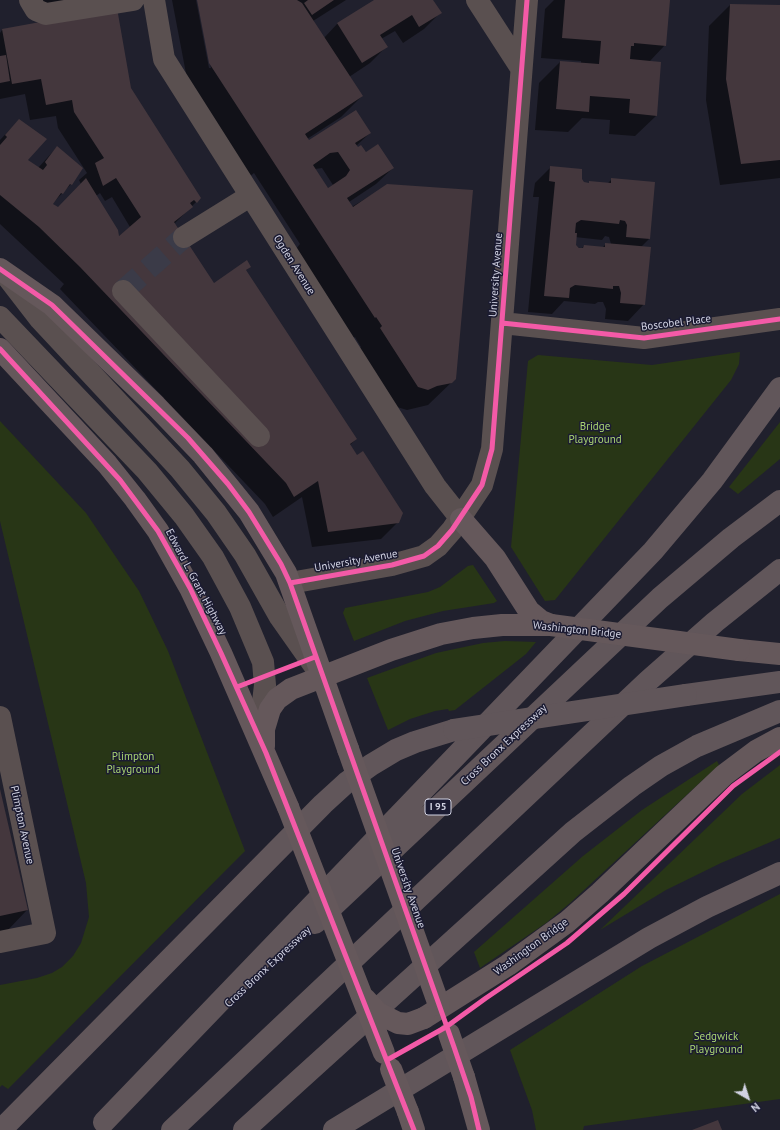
<!DOCTYPE html>
<style>
body{margin:0}
#map{position:relative;width:780px;height:1130px;overflow:hidden;background:#20202d;font-family:"PT Sans",sans-serif}
canvas{display:block}
.north{position:absolute;left:728px;top:1078px;width:40px;height:40px;-webkit-text-stroke:3px #1b1b32;paint-order:stroke;rotate:141deg;font-size:11px;font-weight:700;line-height:16px;text-align:center;color:#d1d2e2}
.north::after{content:'';display:block;margin:auto;width:14px;height:18px;background:#d1d2e2;clip-path:polygon(50% 0,100% 100%,50% 72%,0 100%)}
</style>
<div id="map">
<canvas width="780" height="1130"></canvas>
<div class="north">N</div>
</div>
<script>
const ctx = document.querySelector('canvas').getContext('2d');
ctx.lineJoin = 'round';
function fillPath(path, color) {
  ctx.fillStyle = color;
  ctx.fill(path, 'evenodd');
}
function shape(rows) {
  const path = new Path2D();
  for (const r of rows) {
    path.moveTo(r[0], r[1]);
    for (let i = 2; i < r.length; i += 2) path.lineTo(r[i], r[i + 1]);
  }
  return path;
}
function stroke(path, color, width, dash) {
  ctx.strokeStyle = color;
  ctx.lineWidth = width;
  ctx.lineCap = dash ? 'butt' : 'round';
  ctx.setLineDash(dash || []);
  ctx.stroke(path);
}
function label(font, color, halo, rows, align = 'center') {
  ctx.font = font + ' "PT Sans",sans-serif';
  ctx.lineWidth = 3;
  ctx.setLineDash([]);
  ctx.textBaseline = 'middle';
  ctx.strokeStyle = halo;
  ctx.fillStyle = color;
  for (const [text, x, y, turn = 0] of rows) {
    ctx.save();
    ctx.translate(x, y);
    ctx.rotate((+turn || 0) * Math.PI / 180);
    ctx.textAlign = isNaN(turn) ? turn : align;
    if (halo) ctx.strokeText(text, 0, 0);
    ctx.fillText(text, 0, 0);
    ctx.restore();
  }
}
fillPath(shape([
 [740,352,739,364,731,380,555,600,545,601,511,547,528,361,538,355,652,365],
 [0,421,86,513,139,591,168,651,245,851,8,1089,2,1085,0,1087,0,985,37,978,52,973,62,967,73,956,81,943,89,917,86,883,0,521],
 [780,422,780,459,738,494,729,487],
 [473,565,497,601,494,603,443,611,405,621,354,641,343,613,345,608,428,592,440,587,468,566],
 [505,641,536,642,526,654,455,710,449,711,448,709,435,711,410,719,388,730,367,678,436,653,483,643],
 [717,761,719,765,570,903,546,923,480,968,474,952,583,856,642,810],
 [780,765,780,838,721,863,666,890,600,930,742,794],
 [780,894,780,1099,584,1126,583,1130,536,1130,532,1110,510,1050,642,966]
]), '#283616');
fillPath(shape([
 [35,0,104,0,130,89,200,198,174,224,214,284,250,267,245,271,356,439,350,445,398,522,381,539,312,547,302,497,273,517,265,504,60,289,64,284,0,224,0,140,19,120,26,161,38,168,57,147,82,168,71,184,52,204,58,208,81,184,79,180,87,173,58,128,56,116,30,120,25,94,0,99,0,33,2,30,70,18],
 [100,193,105,201,112,197,130,227,118,237,96,196],
 [172,0,196,0,209,68,211,68,198,0,346,0,313,21,324,38,337,24,376,0,432,0,440,13,424,29,403,43,395,31,381,39,386,47,370,63,349,77,362,96,341,117,307,139,309,142,370,133,356,146,393,168,376,184,349,202,345,211,388,185,455,379,428,405,407,410,397,407,359,349,361,347,355,337,353,338,296,249,300,244,254,173,249,177,188,84],
 [322,168,333,185,327,189,315,169],
 [554,0,669,0,665,45,649,62,656,116,635,136,609,134,610,120,582,118,568,132,535,130,539,83,560,62,581,63,581,61,541,58,545,9],
 [730,5,780,6,780,178,720,185,706,100,709,26],
 [551,167,581,179,584,183,607,184,612,179,649,239,641,247,644,304,628,321,605,319,606,309,603,302,598,302,595,304,564,301,552,314,528,312,539,197,533,197,535,183],
 [605,236,609,237,611,244,606,244,602,248,584,246,581,249,575,245,575,237,602,240],
 [0,791,27,910,7,931,0,932]
]), '#0007');
fillPath(shape([
 [197,0,297,0,302,3,363,96,305,134,309,140,356,110,371,133,355,143,358,147,361,145,366,152,378,144,394,168,347,198,353,207,387,184,473,190,456,379,452,383,437,386,428,390,418,387,380,328,382,326,376,317,375,318,209,63],
 [338,152,350,170,346,176,328,188,313,165,330,153],
 [308,0,334,0,312,15,304,3],
 [374,0,433,0,442,13,419,27,412,15,380,35,388,47,362,63,337,23],
 [565,0,670,0,666,46,634,43,634,46,631,46,630,59,661,62,657,116,629,113,630,99,590,96,589,112,556,109,560,61,599,64,601,41,562,38],
 [730,4,780,5,780,160,741,164,726,79],
 [117,8,131,88,201,198,197,203,194,200,190,203,193,207,174,222,214,283,247,260,251,267,246,270,357,439,350,444,357,455,363,451,403,513,399,523,328,532,318,481,294,497,286,483,80,267,39,227,0,195,0,145,7,137,5,135,19,119,47,139,28,160,43,170,47,165,45,162,57,146,83,168,72,185,70,184,63,194,61,193,53,204,58,207,86,178,118,230,119,236,141,217,116,178,103,186,95,163,104,158,74,112,72,100,46,105,41,79,12,84,2,29],
 [6,55,10,81,0,83,0,56],
 [550,166,582,169,582,179,584,182,589,183,589,181,611,183,611,178,655,182,650,239,626,237,627,225,625,221,620,220,619,224,581,220,576,223,575,233,577,233,576,245,579,248,583,248,584,245,605,247,605,243,651,247,645,305,620,303,621,293,619,286,613,286,613,289,575,285,570,288,569,298,544,296,555,182,549,181],
 [0,789,28,910,0,916],
 [718,1120,722,1130,692,1130]
]), '#44373d');
stroke(shape([
 [123,291,184,237]
]), '#3b3b48', 22, [22, 11]);
stroke(shape([
 [30,0,36,10,46,14,133,0],
 [154,0,164,59,435,486,461,519],
 [477,0,521,68],
 [184,237,250,196],
 [6,275,40,319,180,469,216,513,245,555,280,617,318,671],
 [123,291,259,436],
 [0,317,147,471,184,516,213,557,240,607,263,662,265,685,260,728],
 [502,323,644,338,780,319],
 [290,583,392,565,424,556,438,546,452,530,482,485,492,449,527,0],
 [0,717,45,933,0,942]
]), '#5a5050', 22);
stroke(shape([
 [0,269,52,305,156,406,203,455,249,512,286,573,348,749],
 [0,349,107,464,135,499,158,531,190,588,221,653,288,807],
 [461,519,495,558,529,611,541,621,551,625],
 [739,650,780,654],
 [264,746,264,729,270,709,277,699,291,689,391,650,441,634,473,628,502,625,551,625],
 [424,1018,508,965,567,922,600,893,724,775,756,751,780,738],
 [464,1077,479,1130],
 [408,1112,414,1130]
]), '#65585b', 22);
stroke(shape([
 [686,695,780,682],
 [315,923,660,598,731,538,780,501],
 [104,1122,653,551,712,481,780,388],
 [1,1130,323,804,346,783,371,765,396,750,415,742,454,730],
 [172,1130,648,681,715,622,780,570],
 [244,1130,573,832,632,786,661,766,697,746,780,711],
 [334,1130,649,938,707,907,780,873]
]), '#61565a', 22);
stroke(shape([
 [551,625,739,650],
 [348,749,439,1005],
 [288,807,384,1053],
 [365,999,378,1013,398,1023,408,1024,424,1018],
 [449,1034,464,1077],
 [391,1069,408,1112]
]), '#65585b', 22);
stroke(shape([
 [454,730,686,695]
]), '#61565a', 22);
stroke(shape([
 [0,269,52,305,188,438,228,484,249,512,281,564,290,583,454,1047,471,1097,479,1130],
 [502,323,644,338,780,319],
 [0,349,120,480,158,531,190,588,221,653,266,753,414,1130],
 [290,583,392,565,424,556,438,546,452,530,482,485,492,449,527,0],
 [237,687,315,657],
 [387,1060,446,1027,486,998,567,943,624,894,733,786,780,752]
]), '#f35aa7', 5);
for (const [x, y, w] of [
 [438,807,26]
]) {
  const box = new Path2D();
  box.roundRect(x - w / 2, y - 8, w, 16, 3);
  ctx.fillStyle = '#1b1b32';
  ctx.fill(box);
  stroke(box, '#d1d2e2', 1);
}
label('bold 10px', '#d1d2e2', null, [
 ["I 95",438,807]
]);
label('11px', '#d1d2e2', '#1b1b32', [
 ["Ogden Avenue",294,265,58],
 ["University Avenue",496,275,-86],
 ["Boscobel Place",676,323,-7],
 ["University Avenue",356,561,-10],
 ["Edward L. Grant Highway",196,582,62],
 ["Washington Bridge",577,630,6],
 ["Cross Bronx Expressway",504,745,-43],
 ["Plimpton Avenue",22,825,78],
 ["University Avenue",408,888,71],
 ["Washington Bridge",531,947,-36],
 ["Cross Bronx Expressway",268,967,-43]
]);
label('11px', '#a9d471', '#1b1b32', [
 ["Bridge",595,427],
 ["Playground",595,440],
 ["Plimpton",133,757],
 ["Playground",133,770],
 ["Sedgwick",716,1037],
 ["Playground",716,1050]
]);
</script>
